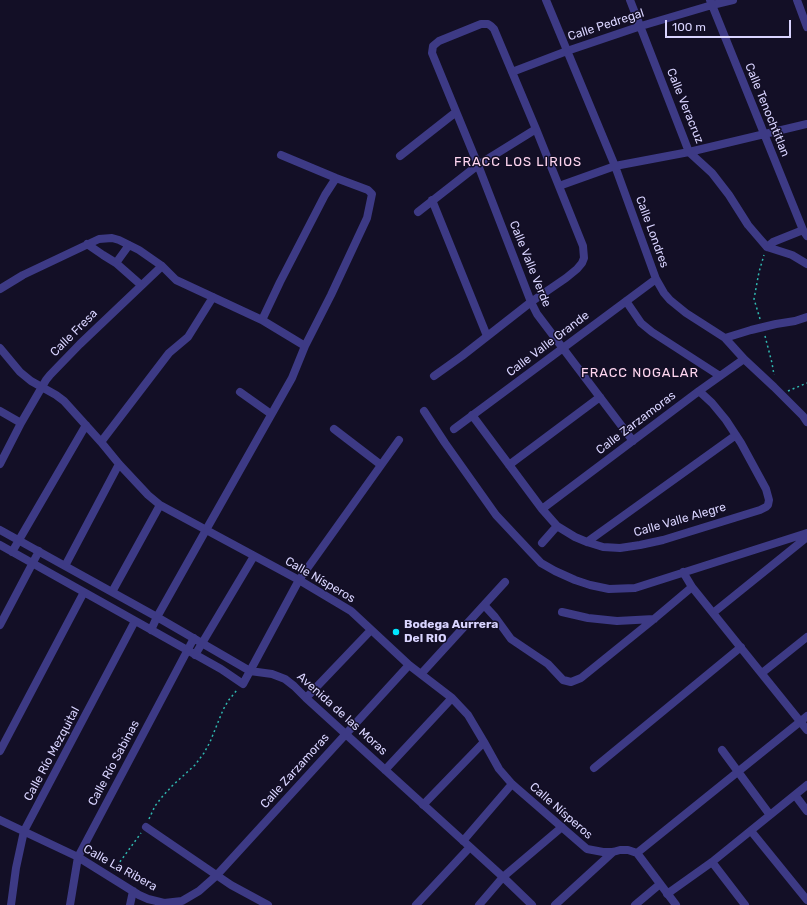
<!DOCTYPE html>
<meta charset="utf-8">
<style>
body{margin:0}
#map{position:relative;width:807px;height:905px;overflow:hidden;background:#130f26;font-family:Rubik,sans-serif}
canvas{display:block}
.scale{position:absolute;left:665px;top:20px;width:126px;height:18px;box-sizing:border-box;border:2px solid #d9d4ff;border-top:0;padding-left:5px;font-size:12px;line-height:14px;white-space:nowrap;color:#d9d4ff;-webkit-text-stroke:3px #130f26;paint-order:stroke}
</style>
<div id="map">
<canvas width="807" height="905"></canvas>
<div class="scale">100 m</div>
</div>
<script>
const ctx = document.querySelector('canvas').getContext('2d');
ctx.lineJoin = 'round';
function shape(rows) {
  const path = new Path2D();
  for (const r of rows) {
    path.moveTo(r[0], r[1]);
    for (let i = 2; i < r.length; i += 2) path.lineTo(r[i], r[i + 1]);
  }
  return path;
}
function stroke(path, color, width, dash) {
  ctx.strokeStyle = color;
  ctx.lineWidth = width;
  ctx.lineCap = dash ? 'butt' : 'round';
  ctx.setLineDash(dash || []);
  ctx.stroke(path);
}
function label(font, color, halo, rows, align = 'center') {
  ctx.font = font + ' Rubik,sans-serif';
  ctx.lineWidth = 3;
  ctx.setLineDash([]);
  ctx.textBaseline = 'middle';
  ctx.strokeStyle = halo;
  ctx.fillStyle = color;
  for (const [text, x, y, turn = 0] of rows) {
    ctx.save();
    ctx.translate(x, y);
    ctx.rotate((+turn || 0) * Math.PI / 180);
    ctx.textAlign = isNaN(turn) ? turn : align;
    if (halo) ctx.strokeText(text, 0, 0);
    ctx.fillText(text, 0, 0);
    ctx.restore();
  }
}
stroke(shape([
 [760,319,754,299,759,272,764,255],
 [765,336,772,363,774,375],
 [788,391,807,383],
 [149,819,155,806,162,797,172,786,195,765,204,753,210,742,223,710,228,701,237,690],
 [114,870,141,833]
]), '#2fb8b0', 1.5, [2, 3]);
stroke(shape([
 [546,0,615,166,656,279,664,293,670,300,686,313,725,338,744,359,774,387,803,416,807,422],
 [630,0,689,152,712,173,729,195,748,225,760,239,767,247,792,255,807,264],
 [710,0,803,230],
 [797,0,807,27],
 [512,72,567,51,641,26,712,5,733,0],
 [400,156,456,112],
 [559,186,615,166,689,152,807,124],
 [432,200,487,336],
 [418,212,478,165,536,129],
 [87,244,103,255,116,263,141,285],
 [767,247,773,242,803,230,807,236],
 [116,263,129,245],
 [0,289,23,275,99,239,112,238,119,240,139,250,162,266,176,280,262,320,305,346],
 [626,301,641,323,652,332,720,376],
 [262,320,280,282,325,195,336,178],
 [725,338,751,330,776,324,795,321,807,317],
 [0,348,20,372,31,381,56,395,64,401,101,442,119,464,148,495,160,505,299,580,351,611,409,665,452,698,468,715,484,742,499,769,512,784,587,849,603,852,613,852,620,850,628,850,637,853,676,905],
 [434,376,462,356,531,302,566,278,577,269,582,263,584,258,583,246,536,129,494,29,491,26,488,24,481,24,439,41,433,46,432,53,478,165,531,302,537,314,633,441],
 [240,392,271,414],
 [0,411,21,423],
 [424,411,445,443,496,515,541,563,555,571,575,580,590,585,609,589,635,588,807,533],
 [472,415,542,509,557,526,575,537,587,542,603,547,620,548,640,545,663,540,760,510,766,507,768,505,769,500,766,489,741,443,726,420,712,403,699,391],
 [334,429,381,465],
 [454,429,656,279],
 [101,442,169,353,188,337,213,297],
 [0,464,21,423,46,380,50,375,80,344,162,266],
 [509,465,600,397],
 [542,509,699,391,744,359],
 [0,530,157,617,250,671,272,674,285,679,294,686,306,698,503,877,532,905],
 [587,542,736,435],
 [542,543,557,526],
 [0,545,221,669,243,684,299,580,399,440],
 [12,552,86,425],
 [65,566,119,464],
 [683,572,692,587,807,730],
 [112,592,160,505],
 [484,605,495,617,511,639,548,664,563,680,571,682,581,678,654,619,692,587],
 [562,612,588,618,617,621,654,619],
 [713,613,807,537],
 [0,625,39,551],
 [151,630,157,617,206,530,292,378,305,346,331,295,367,218,372,194,368,190,336,178,281,155],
 [195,655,254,556],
 [762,673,807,637],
 [421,674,505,582],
 [306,698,371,630],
 [722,750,770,815],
 [0,751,84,592],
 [594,768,741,647],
 [385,770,452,698],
 [795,795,807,811],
 [423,805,484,742],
 [0,820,78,857,139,895,148,899,164,903,182,901,199,891,216,876,409,665],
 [146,827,231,885,268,905],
 [751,831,807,900],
 [463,841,512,784],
 [637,853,807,716],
 [712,862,745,905],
 [667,894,712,862,807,785],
 [11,905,16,868,24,831,135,621],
 [70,905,78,857,194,638],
 [130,905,133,891],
 [416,905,470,847],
 [479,905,503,877,562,827],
 [555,905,613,852],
 [635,905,660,884]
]), '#3d3a85', 8);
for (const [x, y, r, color] of [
 [396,632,4,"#00e5ff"]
]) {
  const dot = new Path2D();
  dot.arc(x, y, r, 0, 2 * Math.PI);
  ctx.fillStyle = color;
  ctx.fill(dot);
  stroke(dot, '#130f26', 1.5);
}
label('12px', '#d9d4ff', '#130f26', [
 ["Calle Pedregal",606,25,-18],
 ["Calle Veracruz",685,106,68],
 ["Calle Tenochtitlan",767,110,68],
 ["Calle Londres",652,232,70],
 ["Calle Valle Verde",530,264,68],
 ["Calle Fresa",74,333,-45],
 ["Calle Valle Grande",548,344,-37],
 ["Calle Zarzamoras",636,423,-37],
 ["Calle Valle Alegre",680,520,-16],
 ["Calle Nísperos",320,580,30],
 ["Avenida de las Moras",342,714,42],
 ["Calle Río Mezquital",52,754,-62],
 ["Calle Río Sabinas",114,763,-62],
 ["Calle Zarzamoras",295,771,-48],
 ["Calle Nísperos",561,811,41],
 ["Calle La Ribera",120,868,29]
]);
label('bold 12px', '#d9d4ff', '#130f26', [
 ["Bodega Aurrera",404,625],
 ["Del RIO",404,639]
], 'left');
ctx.letterSpacing = '1px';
label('13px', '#ffd6f0', '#130f26', [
 ["FRACC LOS LIRIOS",518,162],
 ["FRACC NOGALAR",640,373]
]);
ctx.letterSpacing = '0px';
</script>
